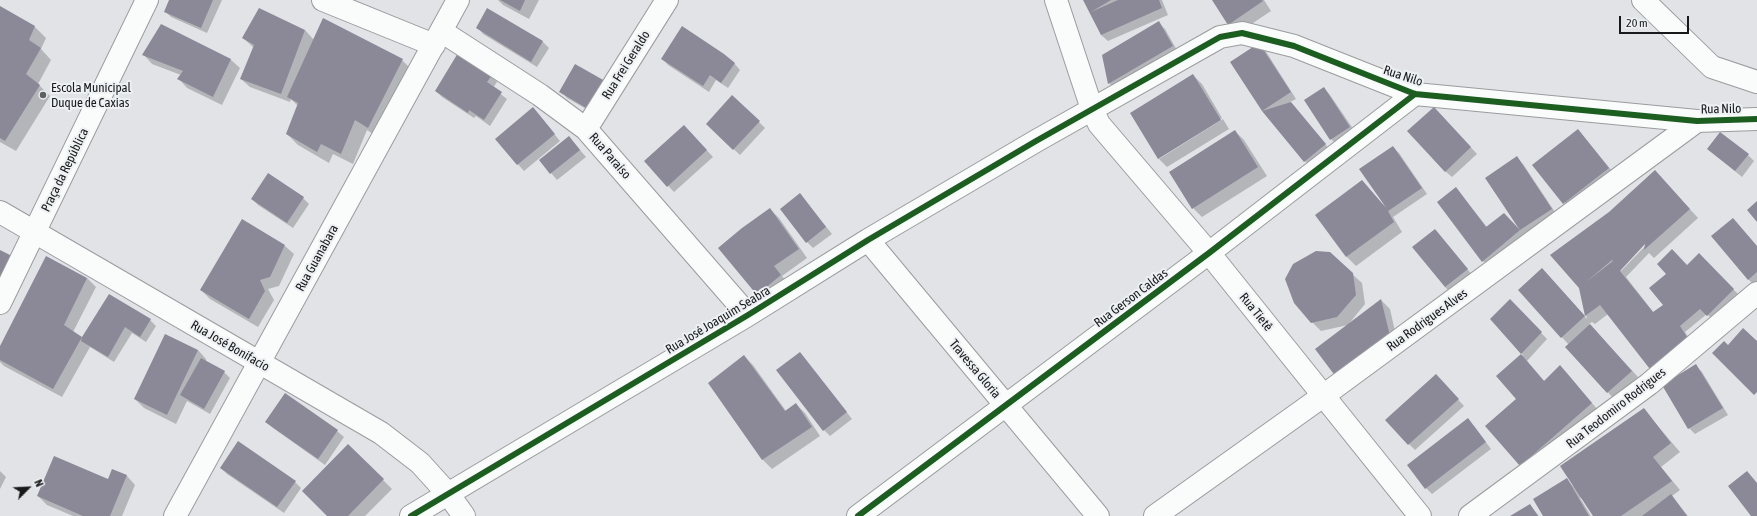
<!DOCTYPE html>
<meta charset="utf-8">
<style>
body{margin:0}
#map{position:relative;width:1757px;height:516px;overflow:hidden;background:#e1e3e6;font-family:"Asap Condensed",sans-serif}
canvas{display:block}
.north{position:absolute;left:8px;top:468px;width:40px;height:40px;-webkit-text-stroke:3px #edf1f4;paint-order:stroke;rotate:66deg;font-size:11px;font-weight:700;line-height:16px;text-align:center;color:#18191a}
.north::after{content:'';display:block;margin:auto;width:14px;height:18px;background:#18191a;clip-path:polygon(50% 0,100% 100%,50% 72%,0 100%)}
.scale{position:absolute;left:1619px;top:16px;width:70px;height:18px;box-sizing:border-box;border:2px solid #18191a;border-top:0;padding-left:5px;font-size:12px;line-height:14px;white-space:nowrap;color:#18191a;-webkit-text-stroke:3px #edf1f4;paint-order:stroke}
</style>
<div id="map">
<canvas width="1757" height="516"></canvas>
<div class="north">N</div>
<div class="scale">20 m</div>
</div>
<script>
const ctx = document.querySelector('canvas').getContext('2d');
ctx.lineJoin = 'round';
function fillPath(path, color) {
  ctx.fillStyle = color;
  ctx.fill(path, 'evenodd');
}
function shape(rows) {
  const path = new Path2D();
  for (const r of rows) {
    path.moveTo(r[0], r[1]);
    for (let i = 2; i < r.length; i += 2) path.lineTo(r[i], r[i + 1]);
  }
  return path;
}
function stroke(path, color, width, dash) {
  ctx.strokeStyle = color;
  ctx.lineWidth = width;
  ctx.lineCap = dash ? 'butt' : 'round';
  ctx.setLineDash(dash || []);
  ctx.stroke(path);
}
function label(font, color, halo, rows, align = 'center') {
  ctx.font = font + ' "Asap Condensed",sans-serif';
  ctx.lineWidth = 4;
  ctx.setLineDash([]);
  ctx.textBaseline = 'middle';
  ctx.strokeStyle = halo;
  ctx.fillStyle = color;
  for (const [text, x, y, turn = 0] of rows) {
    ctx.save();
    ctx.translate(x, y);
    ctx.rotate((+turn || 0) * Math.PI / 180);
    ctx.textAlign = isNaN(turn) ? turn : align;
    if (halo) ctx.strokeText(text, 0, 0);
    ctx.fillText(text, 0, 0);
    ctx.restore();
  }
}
fillPath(shape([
 [170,0,222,0,207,33,171,17,165,11],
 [498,0,539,0,529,19,503,5],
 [1085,0,1162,0,1168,15,1108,41,1101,35,1093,13],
 [1213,0,1264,0,1271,11,1238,33,1229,24],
 [0,8,35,27,46,38,41,49,51,60,38,84,50,96,16,151,0,142],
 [323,19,402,60,413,71,379,138,367,130,353,164,333,154,329,163,298,145,287,134,298,106,291,99,290,102,250,87,241,79,254,48,243,38,305,30,314,40],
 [1159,23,1165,29,1178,52,1115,89,1109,83],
 [162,25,231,60,240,68,222,105,187,88,179,79,181,75,152,64,144,55],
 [477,27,542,41,549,48,537,67,483,34],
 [1259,44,1265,50,1296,99,1290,102,1331,151,1311,168,1262,110],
 [662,58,734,63,740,70,728,88,716,80,709,92,668,65],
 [491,75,497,82,493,88,507,99,490,126,476,116,474,118,442,97,436,91],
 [1193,75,1202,84,1222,118,1159,156,1159,159,1223,119,1229,129,1167,167,1158,158],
 [604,82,595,114,567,98,561,91],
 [1324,88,1330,95,1356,133,1337,145,1331,139],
 [533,108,560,141,524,171,496,140],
 [1440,114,1477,154,1452,177,1445,171],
 [759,122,765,128,740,155,713,130],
 [1578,130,1617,177,1573,212,1533,165],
 [1235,131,1244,140,1267,176,1202,217,1193,208,1170,172],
 [690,132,713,157,674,192,645,161],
 [569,137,586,157,557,180,540,160],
 [1393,147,1399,153,1427,194,1393,217,1402,232,1356,266,1347,257,1316,215,1362,181,1383,205,1384,204],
 [1708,149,1748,155,1754,161,1742,177],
 [1517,158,1523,164,1557,215,1489,267,1483,261,1456,188,1487,227,1504,214,1520,231,1486,178],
 [1664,181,1698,218,1654,258,1649,253,1626,277,1654,313,1664,305,1687,266,1699,255,1740,296,1714,321,1707,314,1685,332,1693,344,1608,314,1595,324,1592,322,1589,324,1638,377,1614,399,1567,347,1569,345,1519,290,1542,269,1587,319,1580,287],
 [1647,241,1649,242,1621,271,1620,270],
 [800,194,832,234,813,248,807,242],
 [303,198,309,204,293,228,258,205,252,199],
 [770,209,779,218,807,258,782,276,789,285,767,303,719,248],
 [1435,230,1473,276,1451,293,1445,287],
 [285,246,294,254,279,286,268,289,274,300,258,327,210,299,201,290],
 [1757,247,1757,283,1754,285,1748,279],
 [1352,274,1362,283,1365,304,1348,325,1321,331,1312,322],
 [87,278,96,287,73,332,82,338,150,320,156,326,146,342,132,333,114,362,90,347,62,397,4,366,0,362,0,348],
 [1381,300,1390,309,1398,345,1345,385],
 [1510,301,1547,339,1527,361,1545,382,1566,372,1597,409,1520,466,1517,399,1498,376,1523,355,1491,319],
 [198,350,206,359,206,361,224,372,230,378,210,414,187,401,176,424,144,408,135,399],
 [800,353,852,419,830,436,824,430],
 [744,356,753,365,786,411,796,404,805,413,820,436,772,469,763,460,709,383],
 [1696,366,1702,372,1728,415,1695,434,1689,428,1664,385],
 [1442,382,1464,406,1415,450,1409,444],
 [286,395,337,431,344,437,325,465,273,428,267,422],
 [1644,410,1680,452,1661,467,1680,490,1672,496,1688,516,1594,516,1582,497,1580,498,1591,516,1544,516,1567,479,1573,486],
 [1474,426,1491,449,1432,494,1426,488],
 [348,445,392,489,365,516,328,516],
 [221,468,295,482,301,488,284,513,227,474],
 [0,471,6,477,0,489],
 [113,471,127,476,135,485,122,516,73,516,47,505,38,496,109,481],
 [1530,505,1539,516,1512,516]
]), '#0003');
fillPath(shape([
 [169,0,213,0,201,28,164,12],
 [500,0,525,0,520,11],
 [1083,0,1111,0,1091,12,1118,0,1159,0,1162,8,1101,35],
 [1212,0,1262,0,1263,1,1228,25],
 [0,6,35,26,29,40,41,48,26,74,40,85,5,141,0,138],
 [259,8,305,30,281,94,240,79,254,45,242,38],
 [487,8,543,41,531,62,476,28],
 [323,18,403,59,368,128,355,120,341,154,321,144,317,152,286,134,298,103,287,97],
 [1159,21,1173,46,1108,84,1102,55],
 [161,24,231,59,213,97,177,79,183,71,142,55],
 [682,26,724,54,735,63,721,83,710,75,703,86,661,59],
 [1259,43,1291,92,1262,111,1291,102,1326,144,1304,162,1262,111,1230,62],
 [458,53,492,75,487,82,502,92,484,120,469,110,468,113,435,91],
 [575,64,605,81,588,109,559,92],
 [1193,74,1221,120,1158,159,1130,113],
 [1324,87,1350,127,1330,140,1304,100],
 [732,95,760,121,733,150,706,124],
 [533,107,555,134,517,165,495,139],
 [1434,107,1471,147,1445,172,1407,131],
 [684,125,707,150,667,187,644,161],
 [1578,129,1609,168,1563,204,1532,165],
 [1235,130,1258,167,1192,209,1169,172],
 [1720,132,1749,154,1735,171,1707,149],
 [569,136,580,150,550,174,539,160],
 [1393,146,1422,188,1388,211,1394,222,1346,257,1315,215,1362,180,1387,209,1359,169],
 [1517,156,1552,209,1520,230,1485,178],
 [1655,170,1690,209,1644,250,1645,244,1620,271,1653,312,1663,305,1649,288,1666,274,1657,264,1672,249,1687,265,1699,253,1734,289,1707,316,1700,309,1680,326,1687,337,1682,350,1653,373,1600,305,1585,316,1579,288,1550,255,1609,212],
 [1612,260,1613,261,1586,282],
 [268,173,304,197,287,223,251,199],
 [1456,187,1486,227,1504,213,1520,230,1482,262,1437,202],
 [800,193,826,227,806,243,780,209],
 [1757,201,1757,222,1747,210],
 [770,208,799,249,774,266,781,275,757,295,718,248,742,228],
 [1733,218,1757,246,1757,272,1748,280,1711,236],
 [242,219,285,245,270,277,260,280,265,291,249,319,200,290],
 [1435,229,1468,269,1445,287,1412,247],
 [0,250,16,258,0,289],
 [1316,251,1330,252,1353,273,1356,295,1337,317,1311,323,1294,303,1285,279,1293,264],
 [46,256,87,278,64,325,82,337,53,389,0,360,0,346],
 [1542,268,1585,316,1561,338,1518,290],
 [109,294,151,319,140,337,125,327,108,357,81,341,82,337],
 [1381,299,1390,336,1336,377,1315,349],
 [1510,299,1542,332,1521,354,1544,381,1560,365,1592,403,1520,466,1485,426,1516,399,1496,376,1521,354,1490,319],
 [1590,324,1632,371,1607,393,1565,347],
 [1743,328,1757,341,1757,392,1754,395,1712,353,1724,341,1728,345],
 [165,334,198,350,167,415,134,399],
 [800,352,847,412,823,431,776,370],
 [744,355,785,411,796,403,812,427,762,460,708,383],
 [201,358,225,371,204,409,180,395],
 [1696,364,1723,408,1688,429,1662,385],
 [1436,374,1459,399,1408,445,1385,420],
 [285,393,338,430,318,459,265,422],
 [1644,408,1671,443,1653,457,1672,481,1621,516,1593,516,1560,466],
 [1468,418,1486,442,1425,489,1407,465],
 [238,441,296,481,277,507,220,468],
 [348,444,384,479,348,516,327,516,302,491],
 [54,456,108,479,112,469,127,475,110,516,83,516,37,496],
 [1747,471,1757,483,1757,516,1751,516,1728,486],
 [1567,478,1589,516,1543,516,1533,499],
 [1671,494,1687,516,1642,516],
 [1530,504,1538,516,1510,516]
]), '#8b8897');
const minor = shape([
 [323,0,434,45],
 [1056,0,1092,109,1099,124,1209,253,1420,516],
 [1643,0,1712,67,1757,82],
 [441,31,540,95,586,129,748,315],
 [586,129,667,0],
 [0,212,381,433,420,463,449,495,464,516],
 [868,240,1098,516],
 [0,303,147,0],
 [175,516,458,0],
 [411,516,748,315,868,240,1036,141,1220,37,1242,33,1294,46,1415,94,1697,121,1757,119],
 [858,516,1209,253,1415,94],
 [1155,516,1323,396,1697,121],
 [1470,516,1649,384,1757,293]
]);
stroke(minor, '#9a9c9e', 24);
stroke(minor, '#fafbfb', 22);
stroke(shape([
 [411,516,748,315,868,240,1036,141,1220,37,1242,33,1294,46,1415,94,1697,121,1757,119],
 [858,516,1209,253,1415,94]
]), '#1b5e20', 6);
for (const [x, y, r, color] of [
 [43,95,4,"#5e6061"]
]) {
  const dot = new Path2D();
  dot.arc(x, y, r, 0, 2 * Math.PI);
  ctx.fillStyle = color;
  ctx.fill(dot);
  stroke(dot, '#edf1f4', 1.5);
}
label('13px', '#18191a', '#edf1f4', [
 ["Rua Frei Geraldo",626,65,-58],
 ["Rua Nilo",1403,76,18],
 ["Rua Nilo",1721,109,-1],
 ["Rua Paraíso",610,156,49],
 ["Praça da República",65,170,-64],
 ["Rua Guanabara",317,258,-61],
 ["Rua Gerson Caldas",1131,298,-37],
 ["Rua Tietê",1256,312,51],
 ["Rua José Joaquim Seabra",718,320,-31],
 ["Rua Rodrigues Alves",1427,320,-36],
 ["Rua José Bonifacio",230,346,30],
 ["Travessa Gloria",975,369,50],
 ["Rua Teodomiro Rodrigues",1616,408,-38]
]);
label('13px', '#18191a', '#edf1f4', [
 ["Escola Municipal",51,88],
 ["Duque de Caxias",51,103]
], 'left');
</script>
